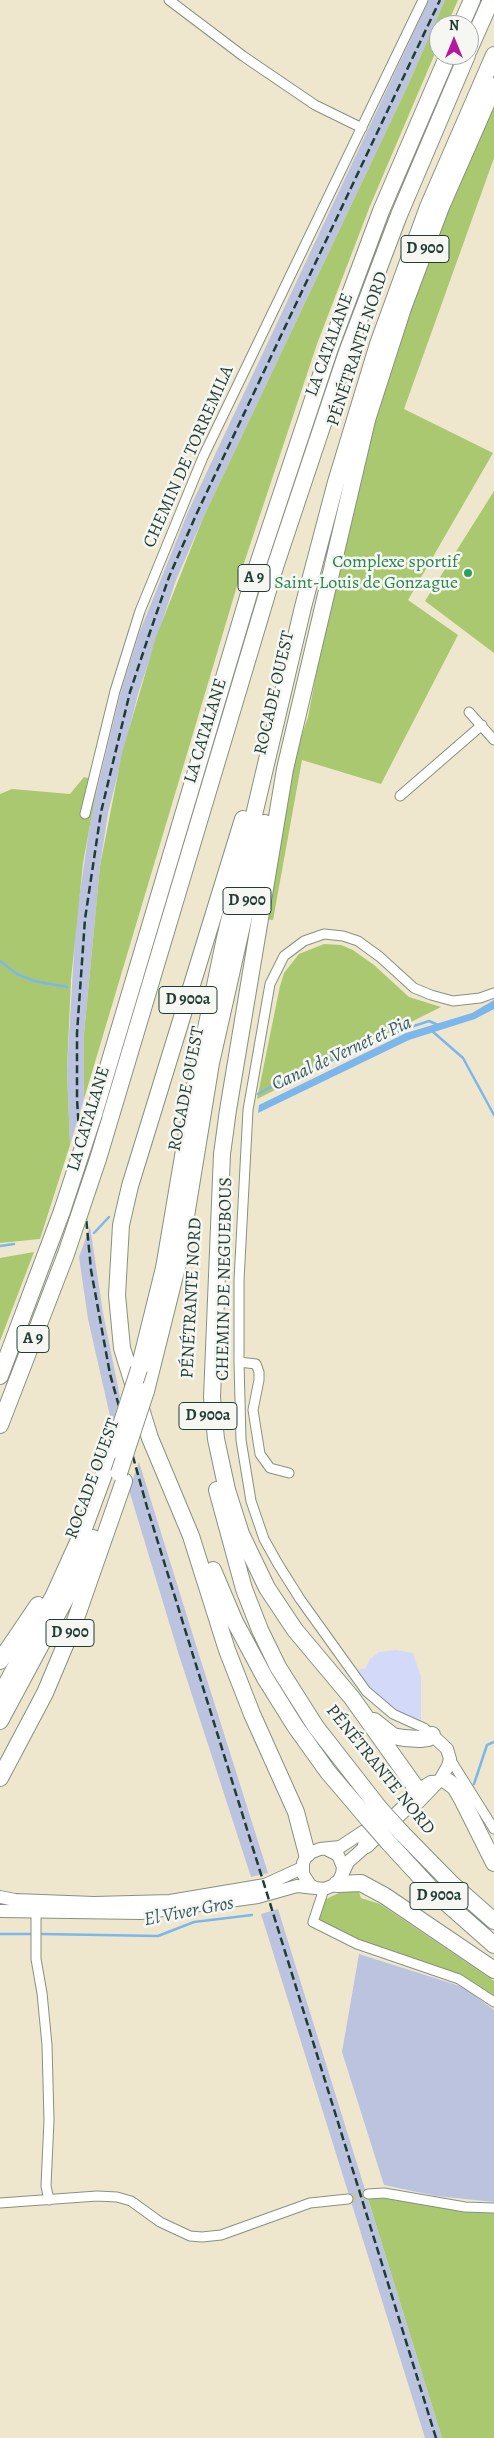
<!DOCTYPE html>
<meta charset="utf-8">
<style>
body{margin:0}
#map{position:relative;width:494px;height:2438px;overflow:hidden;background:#eee7ce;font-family:Alegreya,serif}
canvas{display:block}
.north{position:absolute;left:429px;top:15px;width:50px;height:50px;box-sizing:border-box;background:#f6f6f2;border:1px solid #a0aca6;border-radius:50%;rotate:0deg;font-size:14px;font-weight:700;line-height:20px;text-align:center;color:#1f3d34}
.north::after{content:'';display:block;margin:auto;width:18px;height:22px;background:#b5179e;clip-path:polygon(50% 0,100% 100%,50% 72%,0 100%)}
</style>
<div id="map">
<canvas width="494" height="2438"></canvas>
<div class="north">N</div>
</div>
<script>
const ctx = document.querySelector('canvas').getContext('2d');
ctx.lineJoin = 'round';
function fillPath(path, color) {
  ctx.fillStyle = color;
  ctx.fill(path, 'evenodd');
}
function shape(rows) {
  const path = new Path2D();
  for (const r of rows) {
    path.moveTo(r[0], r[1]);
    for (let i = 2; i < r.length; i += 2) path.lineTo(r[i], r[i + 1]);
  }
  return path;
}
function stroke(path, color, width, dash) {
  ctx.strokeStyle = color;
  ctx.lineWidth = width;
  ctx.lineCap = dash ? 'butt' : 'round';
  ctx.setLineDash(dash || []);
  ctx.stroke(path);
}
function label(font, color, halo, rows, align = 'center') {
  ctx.font = font + ' Alegreya,serif';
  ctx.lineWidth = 5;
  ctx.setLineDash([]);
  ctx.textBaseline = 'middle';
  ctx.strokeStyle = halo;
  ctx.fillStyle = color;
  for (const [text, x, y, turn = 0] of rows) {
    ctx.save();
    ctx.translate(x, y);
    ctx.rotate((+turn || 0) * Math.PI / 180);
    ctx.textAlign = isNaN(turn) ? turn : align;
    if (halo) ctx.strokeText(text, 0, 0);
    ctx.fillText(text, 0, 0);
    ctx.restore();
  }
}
fillPath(shape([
 [396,1650,413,1653,421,1677,421,1722,395,1711,384,1703,363,1679,358,1669,365,1669,370,1659,379,1652]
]), '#d2d9f9');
fillPath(shape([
 [429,0,445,0,408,85,203,518,176,580,138,694,108,813,100,866,84,1034,84,1099,70,1145,67,1070,76,919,92,810,121,691,140,631,188,512],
 [90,1226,103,1313,120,1397,112,1425,88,1319,79,1257],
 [139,1462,196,1645,268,1873,251,1877,178,1652,129,1490],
 [278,1909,442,2438,425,2438,261,1914],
 [359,1954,463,1987,494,2010,494,2202,436,2196,384,2185,342,2052]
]), '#bcc3de');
fillPath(shape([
 [445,0,458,0,447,25,439,25,439,44,370,206,317,344,243,566,84,1099,84,1034,100,866,122,753,156,637,203,518,408,85],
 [494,106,494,158,404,409,493,453,408,600,458,635,381,784,302,760,273,920,265,919,294,758,308,717,323,639,376,419,411,311,448,210],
 [494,491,494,653,425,601],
 [84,777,98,781,83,863,71,979,67,1070,70,1145,40,1239,0,1243,0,794,12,789,70,794],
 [324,944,341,945,353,950,374,965,409,997,441,1007,257,1099,280,986,284,973,299,954],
 [34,1252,0,1341,0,1258],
 [358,1889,361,1898,380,1904,494,1981,494,1997,461,1975,358,1941,318,1920,326,1899,339,1893],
 [384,2197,465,2212,494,2213,494,2438,442,2438,368,2199]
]), '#aac86f');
fillPath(shape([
 [494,1000,494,1009,475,1019,409,1040,258,1113,259,1105,406,1033,472,1013]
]), '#7bb7ed');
stroke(shape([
 [0,961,17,974,34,981,67,987],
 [432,1031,463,1058,494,1115],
 [258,1094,276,1084,405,1029,429,1021,438,1025],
 [94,1233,109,1217],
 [0,1246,14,1244],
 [474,1784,487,1745,494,1742],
 [0,1934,31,1934],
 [42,1934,158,1936,194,1922,252,1915]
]), '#7bb7ed', 2.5);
stroke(shape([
 [348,2199,368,2194]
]), '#c5c5af', 9, [9, 4.5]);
const street = shape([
 [169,0,243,56,315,105,362,128],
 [469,712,494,740],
 [400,796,482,725],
 [85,814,115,691,140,611,203,457,423,0],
 [239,1362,256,1364,259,1372,259,1380,253,1410,260,1454,270,1468,289,1473],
 [432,1735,424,1728,393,1714,366,1691,300,1599,278,1564,264,1539,251,1501,241,1440,239,1362,239,1280,248,1110,270,984,284,956,304,941,324,934,343,936,358,941,380,957,414,988,431,995,453,1001,480,998,494,993],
 [450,1759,494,1829],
 [324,1889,313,1922,357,1944,459,1979,494,2002],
 [36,1911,36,1959,42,1993,47,2045,49,2120,46,2186,49,2200],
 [368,2194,384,2193,465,2207,494,2208],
 [0,2203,97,2196,117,2197,131,2201,160,2222,190,2236,202,2237,221,2235,310,2203,348,2199]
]);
const secondary = shape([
 [409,1795,431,1782,447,1781],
 [412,1809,440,1780,448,1766,450,1759,447,1749,432,1735],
 [343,1873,348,1862,373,1840],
 [315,1888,310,1885,303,1874,303,1863,307,1854,320,1849,340,1847,381,1820],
 [0,1897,15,1900,94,1903,170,1901,265,1885,302,1868],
 [0,1911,141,1913,258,1897,297,1886,324,1889,337,1884,342,1874,343,1867,338,1855,326,1849]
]);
const highway = shape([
 [461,25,472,0],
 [469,50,491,0],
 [365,426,403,308,441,207,494,86],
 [243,819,130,1186,121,1225,117,1295,122,1348,150,1438,191,1536,227,1650,252,1714,296,1812,307,1854],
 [94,1114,256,570,330,348,381,211,448,55],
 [98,1159,276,564,347,352,399,215,467,55],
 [139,1369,164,1268,199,1062,225,938,303,607,336,482,378,344,428,207,494,55],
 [0,1376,62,1211],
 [146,1391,179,1259,211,1063,265,823],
 [0,1425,66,1254],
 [217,1490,244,1589,260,1630,278,1667,316,1727,380,1809],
 [213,1570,235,1622,265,1678,295,1726,328,1772,368,1819],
 [0,1661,38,1605],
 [0,1696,54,1595,83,1531,113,1450],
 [0,1721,66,1598,93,1538],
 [374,1721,393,1736,404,1738,420,1739,428,1738,432,1735],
 [0,1778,45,1693,74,1624,124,1481],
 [447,1781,455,1787,462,1799,494,1863],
 [401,1832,452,1884,494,1921],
 [388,1842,435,1893,494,1945],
 [366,1845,414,1799,414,1785,352,1698,295,1630,267,1588,241,1534,227,1490,216,1439,212,1397,222,1154,228,1110,285,769,368,416],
 [337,1884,361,1883,385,1896,494,1970]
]);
stroke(street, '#869281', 11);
stroke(secondary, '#869281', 14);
stroke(highway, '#869281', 18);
stroke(street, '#fff', 9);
stroke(secondary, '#fff', 12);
stroke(highway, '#fff', 16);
stroke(shape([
 [436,2438,147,1507,110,1374,91,1270,81,1164,77,1099,77,1033,85,919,101,812,130,692,149,635,169,577,196,515,440,0]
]), '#1f3d34', 2.5, [8, 4]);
const highwayBridge = shape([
 [62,1211,94,1114],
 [66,1254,98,1159],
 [113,1450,139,1369],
 [119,1473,146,1391],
 [380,1809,401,1832],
 [368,1819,388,1842]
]);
stroke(highwayBridge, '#869281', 18, []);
stroke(highwayBridge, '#fff', 16);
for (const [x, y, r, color] of [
 [468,573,5,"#2e9e5b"]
]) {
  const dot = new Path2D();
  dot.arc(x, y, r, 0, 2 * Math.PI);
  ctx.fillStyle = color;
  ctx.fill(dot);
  stroke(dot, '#f6f6f2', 2);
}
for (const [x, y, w] of [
 [425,249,48],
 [254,578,32],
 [247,901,48],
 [188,1000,58],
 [33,1339,32],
 [208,1416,58],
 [70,1633,48],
 [439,1896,58]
]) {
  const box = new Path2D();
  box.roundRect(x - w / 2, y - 13.5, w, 27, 4);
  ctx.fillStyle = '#f6f6f2';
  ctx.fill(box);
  stroke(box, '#1f3d34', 1);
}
label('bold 16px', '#1f3d34', null, [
 ["D 900",425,249],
 ["A 9",254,578],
 ["D 900",247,901],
 ["D 900a",188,1000],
 ["A 9",33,1339],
 ["D 900a",208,1416],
 ["D 900",70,1633],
 ["D 900a",439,1896]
]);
label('18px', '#1f3d34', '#f6f6f2', [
 ["LA CATALANE",330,345,-70],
 ["PÉNÉTRANTE NORD",358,349,-72],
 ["CHEMIN DE TORREMILA",189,457,-66],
 ["ROCADE OUEST",275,693,-77],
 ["LA CATALANE",206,731,-73],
 ["ROCADE OUEST",187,1089,-79],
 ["LA CATALANE",89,1119,-73],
 ["CHEMIN DE NEGUEBOUS",225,1279,-89],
 ["PÉNÉTRANTE NORD",192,1298,-87],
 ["ROCADE OUEST",93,1479,-70],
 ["PÉNÉTRANTE NORD",380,1770,51]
]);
label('18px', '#27864d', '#f6f6f2', [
 ["Complexe sportif",458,563],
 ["Saint-Louis de Gonzague",458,584]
], 'right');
label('italic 19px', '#365c62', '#f6f6f2', [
 ["Canal de Vernet et Pia",342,1054,-25],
 ["El Viver Gros",189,1912,-11]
]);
</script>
